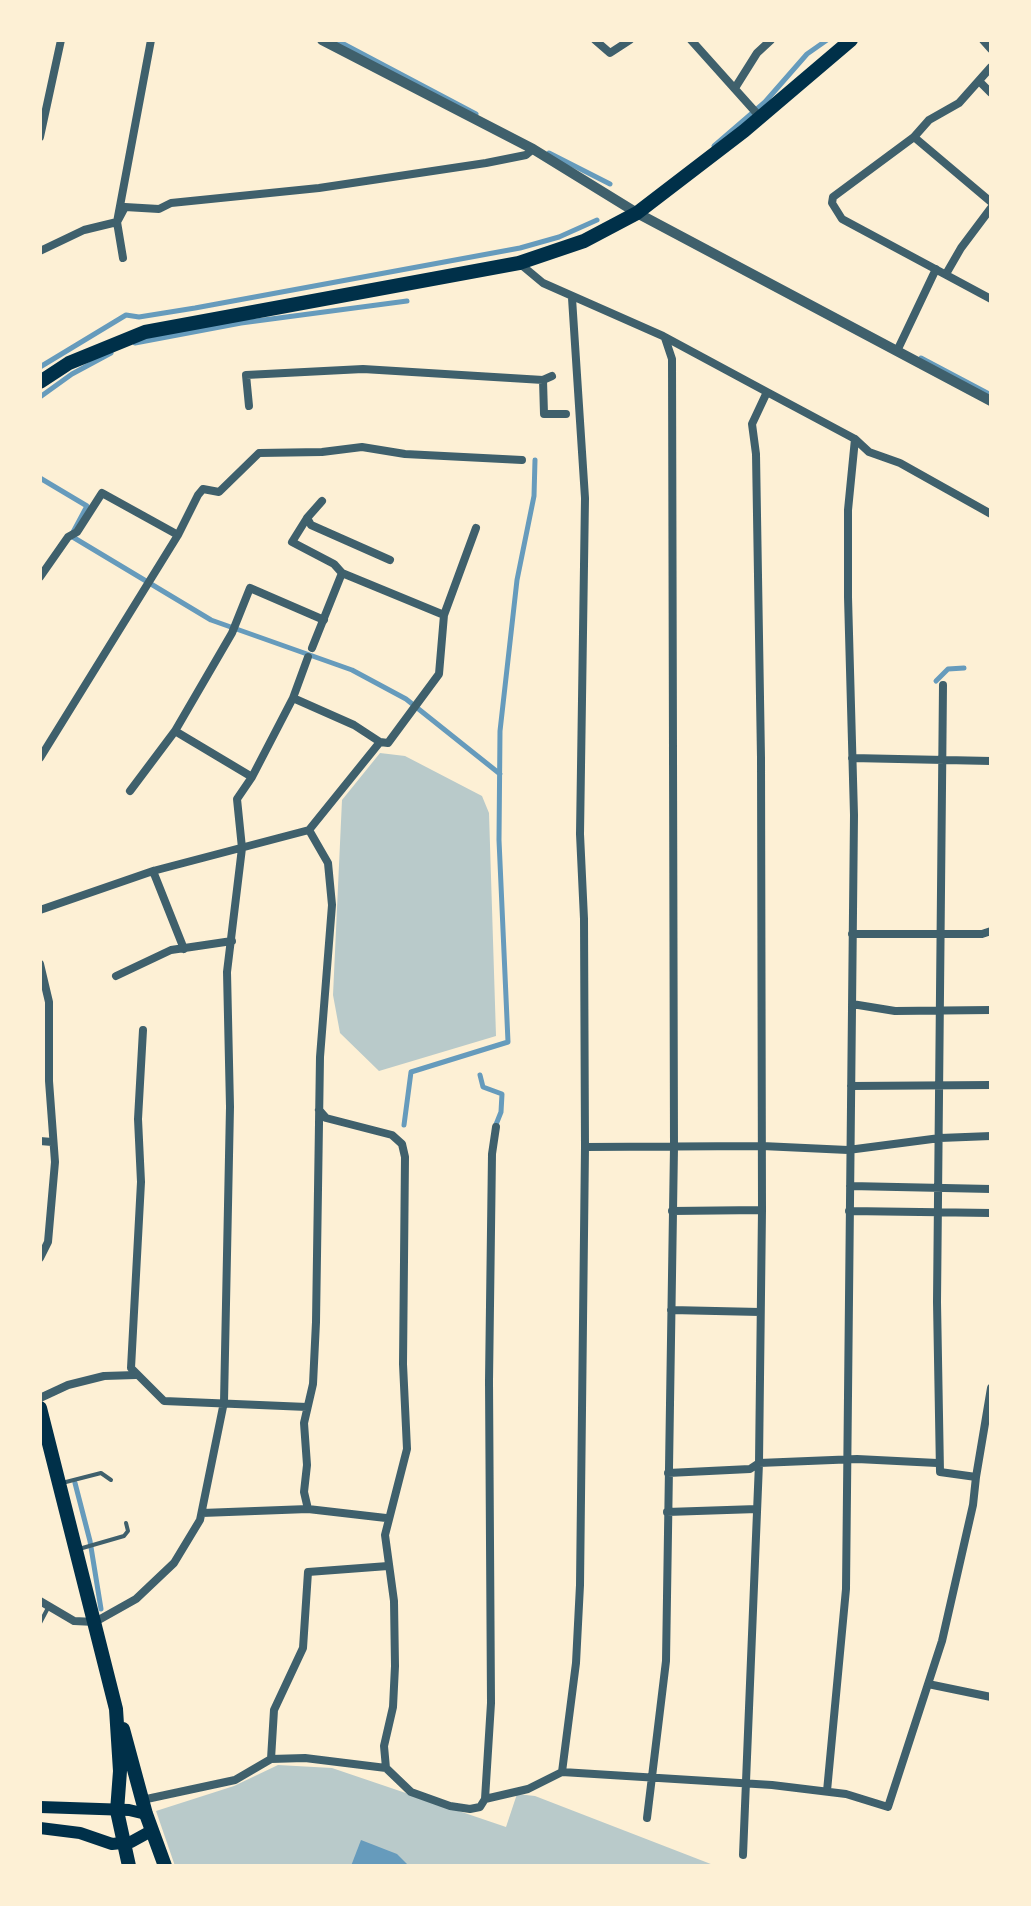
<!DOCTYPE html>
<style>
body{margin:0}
#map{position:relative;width:1031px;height:1906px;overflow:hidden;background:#fdf0d5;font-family:"Fira Sans Condensed",sans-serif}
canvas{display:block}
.frame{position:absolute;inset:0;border:42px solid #fdf0d5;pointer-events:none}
</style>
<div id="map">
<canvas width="1031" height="1906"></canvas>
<div class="frame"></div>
</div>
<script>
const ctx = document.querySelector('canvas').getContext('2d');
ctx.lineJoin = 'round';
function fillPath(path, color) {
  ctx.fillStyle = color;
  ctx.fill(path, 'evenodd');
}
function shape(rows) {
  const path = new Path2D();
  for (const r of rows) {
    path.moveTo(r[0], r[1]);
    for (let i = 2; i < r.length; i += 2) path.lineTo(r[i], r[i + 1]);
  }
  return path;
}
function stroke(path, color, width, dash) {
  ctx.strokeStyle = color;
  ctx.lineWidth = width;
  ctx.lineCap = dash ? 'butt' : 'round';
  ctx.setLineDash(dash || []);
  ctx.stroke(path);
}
fillPath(shape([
 [380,753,405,756,482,796,489,813,496,1036,379,1071,340,1033,333,995,342,800],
 [278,1765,332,1768,506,1827,517,1794,535,1796,716,1866,175,1866,156,1811,234,1786]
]), '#b9caca');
fillPath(shape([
 [361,1840,397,1854,409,1866,351,1866]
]), '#669bbc');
stroke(shape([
 [336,40,476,114],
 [714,146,765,102,807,54,827,40],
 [549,153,610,184],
 [135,343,241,323,407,301],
 [921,358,991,395],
 [40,367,126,315,139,317,195,308,520,248,559,237,597,220],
 [40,397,72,374,111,353],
 [40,478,87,506,71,536,211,620,352,670,406,699,500,774],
 [936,681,948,669,964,668],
 [480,1075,483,1087,502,1094,501,1112,495,1127],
 [404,1125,411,1072,508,1042,499,840,500,731,517,580,534,496,535,460],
 [75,1483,90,1541,101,1609]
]), '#669bbc', 5);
stroke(shape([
 [62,1483,101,1473,111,1480],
 [79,1549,124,1536,128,1531,126,1523],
 [40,1623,49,1606]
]), '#3f606c', 4);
stroke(shape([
 [595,40,610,53,630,40],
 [691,40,760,117],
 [983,40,991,49],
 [991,67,959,103,929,120,914,137,833,197,832,203,842,219,991,299],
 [979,81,991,93],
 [735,88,757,53,771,40],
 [40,137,61,40],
 [914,137,991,202],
 [40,251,84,230,117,222,125,207,159,209,171,203,319,188,486,163,526,155,533,149],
 [123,258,117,222,151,40],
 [519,263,543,283,663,336,767,392,752,424,756,454,761,758,762,1210,759,1463,743,1855],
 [946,274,961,248,991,208],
 [897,351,936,269],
 [543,380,544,414,566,414],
 [767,392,855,439,848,510,848,597,854,815,846,1589,827,1791],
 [249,406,246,375,363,369,543,380,552,376],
 [855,439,869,452,900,463,991,514],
 [307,518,322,501],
 [342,573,334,564,292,542,307,518,311,525,390,560],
 [40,577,68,537,77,532,102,493,178,535],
 [312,648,342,573,444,615],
 [308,657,293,698,354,725,380,742],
 [943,685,937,1302,940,1472,976,1477,991,1388],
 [175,731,232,633,250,588,324,620],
 [40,758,178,535,198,495,203,489,219,492,259,453,322,452,362,447,405,454,522,460],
 [852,758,991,761],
 [252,777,293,698],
 [309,830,328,863,332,905,320,1057,316,1322,313,1384,304,1423,307,1465,304,1492,308,1509,386,1518],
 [153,871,184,949],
 [40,910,153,871,309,830,380,742,388,743,439,674,444,615,476,528],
 [852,934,982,934,991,931],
 [40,964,49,1002,49,1081,55,1162,48,1242,40,1258],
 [116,976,171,950,232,941],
 [852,1004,895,1011,991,1010],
 [143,1030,138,1119,141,1182,131,1368,164,1401,307,1407],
 [851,1086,991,1085],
 [40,1141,52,1142],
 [585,1147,762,1146,848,1150,940,1138,991,1136],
 [850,1186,991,1189],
 [672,1211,762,1210],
 [849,1211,991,1213],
 [671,1310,760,1312],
 [40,1398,68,1385,104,1376,136,1375],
 [668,1473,750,1469,759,1463,857,1459,937,1463],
 [667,1512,757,1509],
 [202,1513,308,1509],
 [40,1601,74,1621,95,1622,136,1599,174,1563,200,1520,224,1402,230,1107,227,972,242,848,237,799,252,777,175,731,130,791],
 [928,1684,991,1697],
 [271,1759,274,1710,303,1648,308,1572,388,1566],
 [386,1768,411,1792,450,1806,470,1809,480,1807,485,1799,491,1703,489,1381,492,1154,496,1127],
 [562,1772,576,1663,580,1585,585,1147,584,919,580,834,585,498,572,298],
 [485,1799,528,1789,562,1772,772,1785,846,1794,888,1807,942,1641,973,1505,976,1477],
 [142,1800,235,1780,271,1759,305,1758,386,1768,384,1746,393,1707,395,1666,394,1601,385,1535,407,1449,403,1364,405,1157,402,1144,392,1135,326,1118,319,1110],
 [647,1818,666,1661,674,1147,672,359,665,338]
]), '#3f606c', 8);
stroke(shape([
 [322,40,533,149,637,213,991,401]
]), '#3f606c', 10);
stroke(shape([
 [40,1807,129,1810,146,1814],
 [40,1828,80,1833,112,1844,131,1842,151,1831]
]), '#003049', 12);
stroke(shape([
 [40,382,69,363,145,332,519,263,584,241,637,213,744,131,851,40],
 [40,1408,116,1709,120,1771,117,1811,129,1866],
 [123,1729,146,1814,165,1866]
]), '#003049', 14);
</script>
